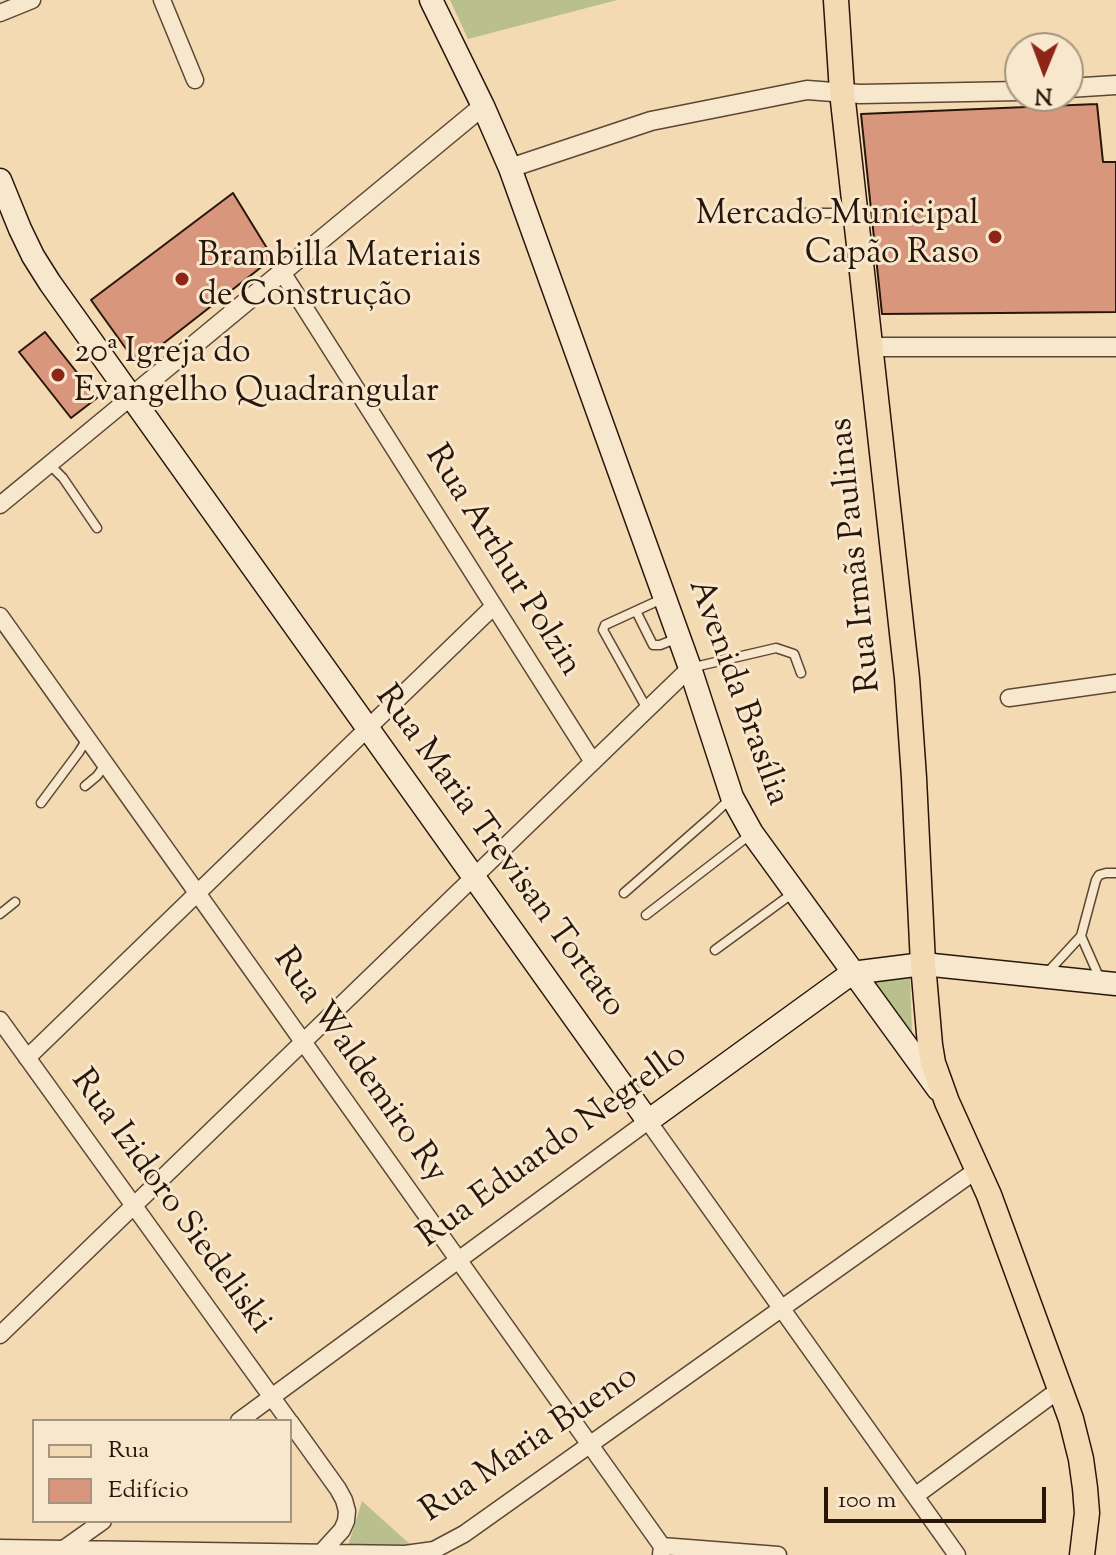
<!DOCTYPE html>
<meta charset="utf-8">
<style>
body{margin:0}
#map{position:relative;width:1116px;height:1555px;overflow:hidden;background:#f3dab2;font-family:"Sorts Mill Goudy",serif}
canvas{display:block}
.legend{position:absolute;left:32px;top:1419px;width:260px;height:104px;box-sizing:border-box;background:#f7e7cd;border:2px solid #a4937f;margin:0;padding:10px 14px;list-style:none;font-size:24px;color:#28160a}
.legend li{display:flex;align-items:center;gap:16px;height:40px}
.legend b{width:40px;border:2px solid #a4937f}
.north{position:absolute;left:1004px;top:32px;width:80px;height:80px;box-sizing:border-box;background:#f7e7cd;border:2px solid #a4937f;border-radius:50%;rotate:181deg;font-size:22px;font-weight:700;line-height:32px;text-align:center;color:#28160a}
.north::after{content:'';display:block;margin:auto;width:28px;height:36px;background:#8f2418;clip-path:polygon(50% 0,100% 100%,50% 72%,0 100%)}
.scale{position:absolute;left:824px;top:1487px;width:222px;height:36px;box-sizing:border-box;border:4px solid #28160a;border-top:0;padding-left:10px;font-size:24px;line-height:28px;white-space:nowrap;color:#28160a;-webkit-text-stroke:6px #f7e7cd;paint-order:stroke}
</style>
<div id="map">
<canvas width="1116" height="1555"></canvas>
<ul class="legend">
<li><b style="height:10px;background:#f3dab2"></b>Rua</li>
<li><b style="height:22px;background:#d8967d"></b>Edifício</li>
</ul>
<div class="north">N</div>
<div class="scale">100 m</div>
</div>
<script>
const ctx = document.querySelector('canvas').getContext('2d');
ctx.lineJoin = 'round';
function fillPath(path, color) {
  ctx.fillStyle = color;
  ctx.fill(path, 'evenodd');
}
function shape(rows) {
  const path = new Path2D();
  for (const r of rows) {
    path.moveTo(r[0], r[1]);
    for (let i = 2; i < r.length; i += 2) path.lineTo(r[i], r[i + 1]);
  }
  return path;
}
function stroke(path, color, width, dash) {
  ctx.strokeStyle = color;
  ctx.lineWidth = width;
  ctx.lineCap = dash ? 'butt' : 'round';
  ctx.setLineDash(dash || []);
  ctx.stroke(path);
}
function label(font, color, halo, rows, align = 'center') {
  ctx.font = font + ' "Sorts Mill Goudy",serif';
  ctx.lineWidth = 6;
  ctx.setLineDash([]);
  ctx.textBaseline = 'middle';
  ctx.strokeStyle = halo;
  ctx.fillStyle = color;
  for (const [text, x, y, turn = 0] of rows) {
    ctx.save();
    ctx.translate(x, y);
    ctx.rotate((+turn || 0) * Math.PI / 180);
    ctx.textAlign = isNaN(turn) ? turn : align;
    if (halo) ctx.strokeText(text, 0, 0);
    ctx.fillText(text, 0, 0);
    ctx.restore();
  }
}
fillPath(shape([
 [450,0,617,0,468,39],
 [910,974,912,1033,872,980],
 [362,1501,412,1546,348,1546]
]), '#b9c08d');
const building = shape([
 [1097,104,1103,162,1116,162,1116,312,882,314,861,114,1097,104],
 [233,193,273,258,137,364,91,300,233,193],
 [45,332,97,398,71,418,19,352,45,332]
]);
fillPath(building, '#d8967d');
stroke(building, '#28160a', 2);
const service = shape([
 [803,213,854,213],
 [50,465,63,478,97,528],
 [636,611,653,645,660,645,678,638],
 [690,668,776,648,794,654,801,673],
 [647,709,603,630,605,625,664,598],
 [85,786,97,776,105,765],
 [41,803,79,752,87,739],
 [624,893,713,815,731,798],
 [0,914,15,902],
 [646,915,751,834],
 [1081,936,1100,979],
 [715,950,793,893],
 [1047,973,1081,936,1096,880,1099,875,1106,873,1116,873]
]);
const minor = shape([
 [162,0,195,80],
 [0,13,32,0],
 [282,272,593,762],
 [0,505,131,397],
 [0,616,662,1546,661,1555],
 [1009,698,1116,683],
 [0,1020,289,1421],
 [27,1058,494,606],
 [0,1335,690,668],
 [239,1421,648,1121,957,1555],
 [290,1422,338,1489,344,1500,347,1511,346,1521,342,1530,322,1552,322,1555],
 [915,1496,1060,1389],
 [662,1546,778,1555],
 [0,1548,405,1554,434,1550,464,1534,978,1169],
 [65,1548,103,1521]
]);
const tertiary = shape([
 [1068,88,1116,85],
 [510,168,651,121,807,90,860,94,1020,91],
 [870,347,1116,347],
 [131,397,483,106]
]);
const secondary = shape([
 [431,0,483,106,510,168,690,668,732,797,752,833,938,1089],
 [0,180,20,229,33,256,50,283,648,1121,852,973,923,964,1116,984]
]);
const primary = shape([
 [836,0,842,92,907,678,914,778,923,964,930,1045,933,1063,947,1102,989,1195,1071,1419,1081,1459,1085,1488,1087,1513,1082,1555]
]);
stroke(service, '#5b4734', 11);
stroke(minor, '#5b4734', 19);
stroke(tertiary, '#5b4734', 21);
stroke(secondary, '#28160a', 25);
stroke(primary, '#28160a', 27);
stroke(service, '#f7e7cd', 8);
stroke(minor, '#f7e7cd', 16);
stroke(tertiary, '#f7e7cd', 18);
stroke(secondary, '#f7e7cd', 22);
stroke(primary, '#f3dab2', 24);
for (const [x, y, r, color] of [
 [995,237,8,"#8f2418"],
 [182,279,8,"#8f2418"],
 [58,375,8,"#8f2418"]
]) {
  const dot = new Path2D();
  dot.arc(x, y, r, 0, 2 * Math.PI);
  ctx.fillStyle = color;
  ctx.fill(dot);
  stroke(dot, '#f7e7cd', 3);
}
label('34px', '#28160a', '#f7e7cd', [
 ["Mercado Municipal",979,217,"right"],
 ["Capão Raso",979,256,"right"],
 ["Brambilla Materiais",198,259],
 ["de Construção",198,298],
 ["20ª Igreja do",74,355],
 ["Evangelho Quadrangular",74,394]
], 'left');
label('34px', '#28160a', '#f7e7cd', [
 ["Rua Irmãs Paulinas",858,555,-96],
 ["Rua Arthur Polzin",501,562,58],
 ["Avenida Brasília",736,693,70],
 ["Rua Maria Trevisan Tortato",498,853,54],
 ["Rua Waldemiro Ry",358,1067,55],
 ["Rua Eduardo Negrello",554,1148,-36],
 ["Rua Izidoro Siedeliski",169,1203,54],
 ["Rua Maria Bueno",531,1446,-34]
]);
</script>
